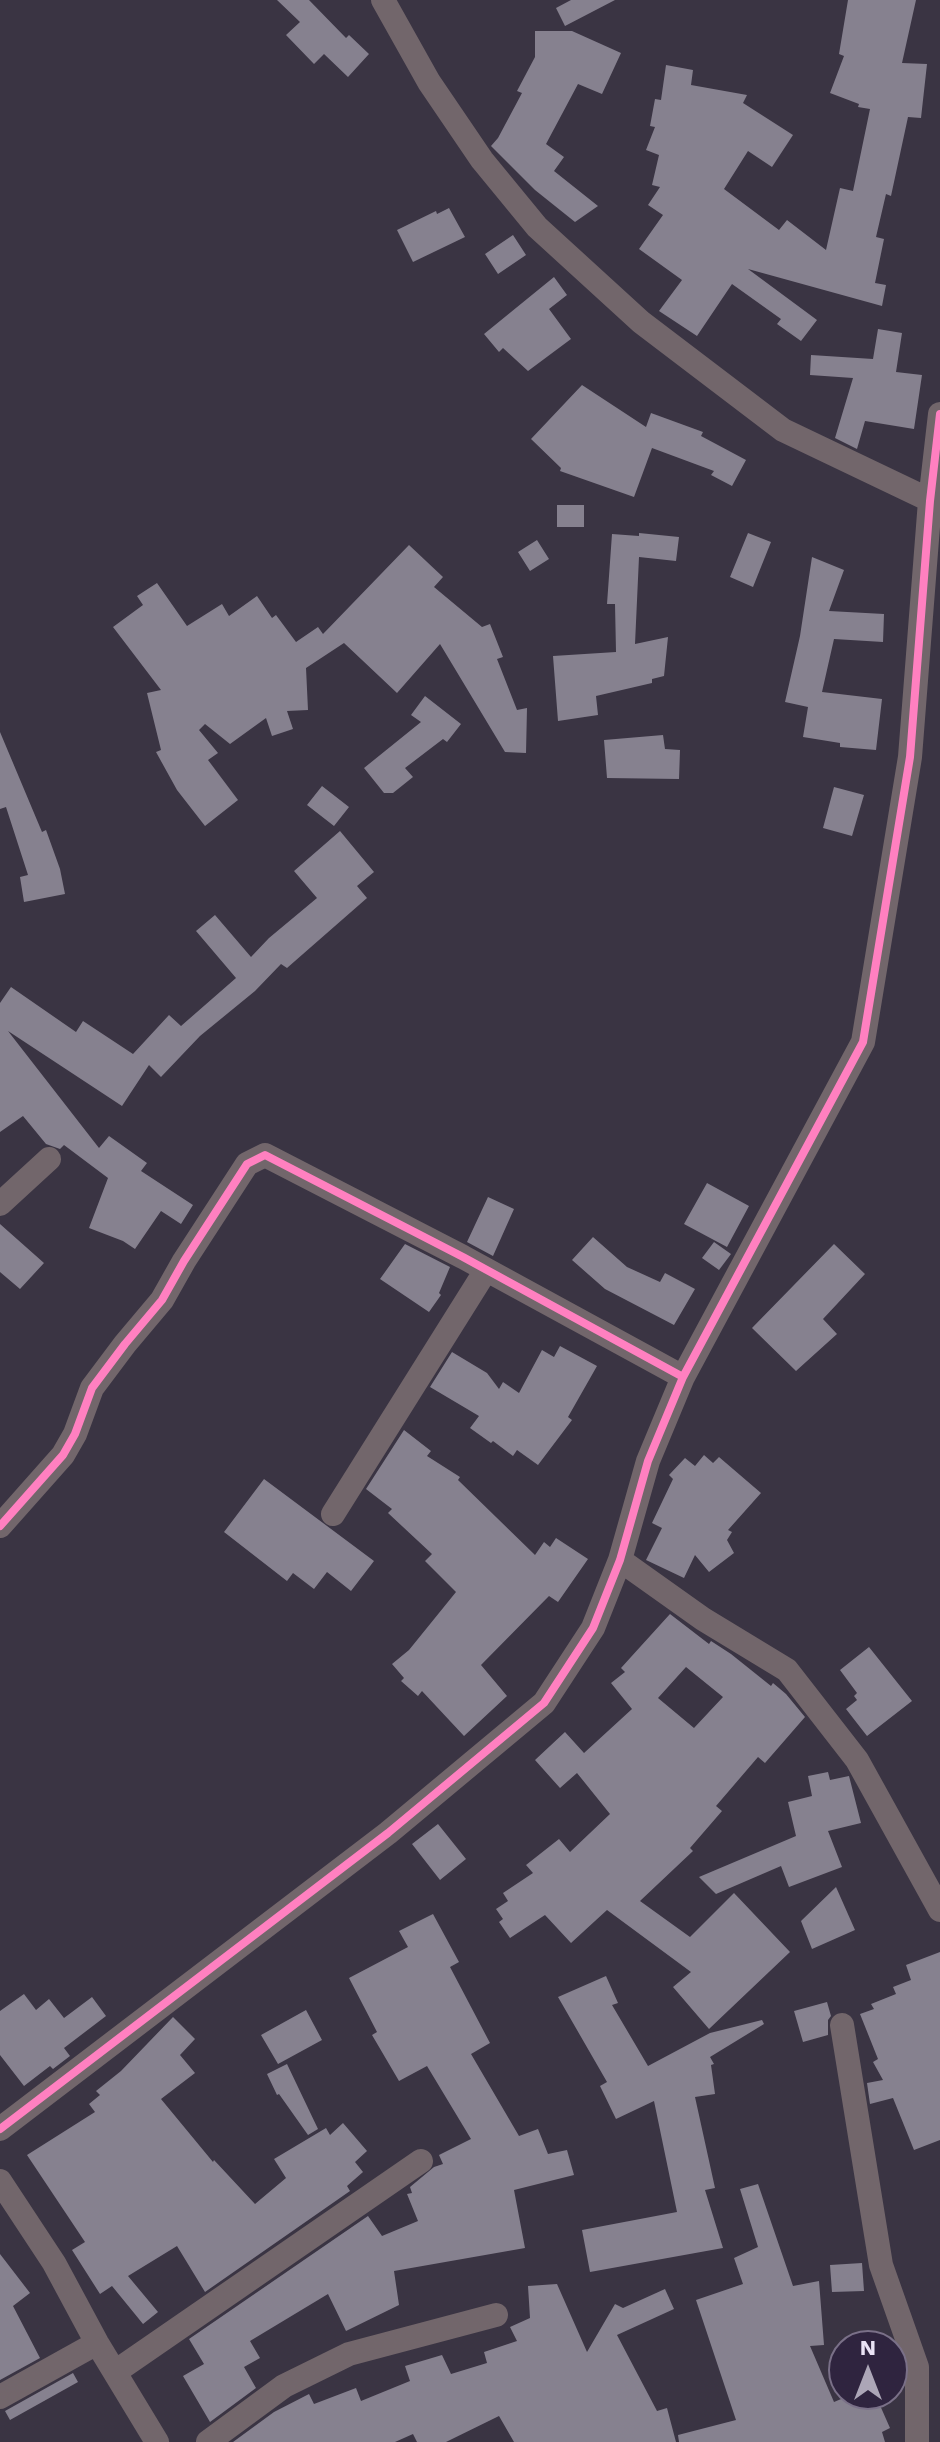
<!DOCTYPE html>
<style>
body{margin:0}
#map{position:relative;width:940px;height:2442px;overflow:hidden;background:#3a3443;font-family:"Work Sans",sans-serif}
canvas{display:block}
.north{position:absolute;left:828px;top:2330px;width:80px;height:80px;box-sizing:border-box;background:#2f243f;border:2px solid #7a7088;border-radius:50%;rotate:0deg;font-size:22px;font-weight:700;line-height:32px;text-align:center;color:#eae3f5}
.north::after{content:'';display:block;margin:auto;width:28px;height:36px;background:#aca6b7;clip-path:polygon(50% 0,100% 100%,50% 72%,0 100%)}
</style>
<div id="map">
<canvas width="940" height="2442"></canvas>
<div class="north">N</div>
</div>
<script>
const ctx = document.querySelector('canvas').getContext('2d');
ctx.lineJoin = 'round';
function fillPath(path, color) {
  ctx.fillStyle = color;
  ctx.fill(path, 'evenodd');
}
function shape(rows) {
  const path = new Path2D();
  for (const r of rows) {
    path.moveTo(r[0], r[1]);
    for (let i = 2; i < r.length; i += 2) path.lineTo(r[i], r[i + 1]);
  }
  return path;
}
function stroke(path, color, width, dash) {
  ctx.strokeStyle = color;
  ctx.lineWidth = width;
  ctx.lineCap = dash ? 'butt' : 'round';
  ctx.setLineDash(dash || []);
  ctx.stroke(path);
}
fillPath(shape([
 [277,0,309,0,346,38,349,35,369,54,348,77,324,54,314,64,286,35,300,22],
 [571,0,615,0,565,26,556,8],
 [848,0,916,0,902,63,927,64,921,118,908,117,891,196,886,194,876,237,884,239,875,283,886,285,882,306,748,269,817,320,801,341,777,324,781,319,732,284,697,336,659,311,682,280,639,249,663,215,648,205,660,187,652,185,659,155,646,150,655,127,650,126,655,99,661,100,666,65,693,70,691,85,747,95,743,103,793,135,772,167,748,151,724,189,779,230,787,220,826,250,840,188,853,191,870,109,858,107,859,104,830,93,844,56,839,54],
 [535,31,572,31,621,53,602,94,578,84,546,144,564,157,554,171,598,206,575,222,535,190,491,146,498,138,522,93,517,91,535,57],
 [449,208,465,237,413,262,397,230,436,211,437,214],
 [513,235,526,255,498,274,485,254],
 [554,277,567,295,549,309,571,339,528,371,503,348,499,352,484,334],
 [878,329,902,333,896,372,922,375,914,429,865,421,857,449,835,438,853,378,810,375,811,355,873,359],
 [582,385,646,427,651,413,703,432,701,436,746,460,732,486,711,475,714,471,652,448,634,497,560,471,561,468,531,439],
 [557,505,584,505,584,527,557,527],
 [639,533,679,537,676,561,639,557,635,644,668,637,664,676,652,679,652,683,596,696,598,715,558,721,553,656,616,652,615,604,607,604,612,534,639,536],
 [748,533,771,542,753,587,730,577],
 [537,540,549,559,530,571,518,552],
 [409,545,443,577,434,587,482,627,490,624,503,657,497,659,517,710,527,708,526,753,505,752,440,644,397,693,344,643,306,668,308,710,287,711,293,729,272,736,266,718,230,744,205,724,199,730,218,753,208,760,238,800,205,826,177,790,156,752,161,750,147,693,161,690,113,627,143,605,137,596,157,583,187,626,222,604,229,616,257,596,272,618,276,615,296,642,318,627,323,634],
 [812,557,844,570,829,611,884,614,883,642,834,639,822,692,882,699,876,750,840,747,840,743,803,737,808,707,785,702,800,636],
 [425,696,461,724,447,742,443,739,405,768,413,777,393,793,384,793,364,768,421,722,411,715],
 [0,732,42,832,46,830,60,869,65,894,24,902,20,877,28,875,6,807,0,809],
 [663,735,665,749,680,750,679,779,607,778,604,740],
 [322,786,349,807,334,826,307,805],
 [834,787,864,795,852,836,823,828],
 [340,831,374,872,357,886,367,898,287,968,281,964,255,991,200,1036,161,1077,149,1065,122,1106,8,1031,99,1148,109,1136,147,1163,141,1171,193,1205,181,1224,161,1211,135,1249,123,1241,89,1228,108,1178,64,1145,60,1149,46,1144,23,1116,0,1132,0,1003,11,987,76,1032,83,1021,133,1054,169,1015,181,1026,236,978,196,931,215,915,251,957,269,938,317,898,294,871],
 [707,1183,749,1206,727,1247,684,1224],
 [488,1197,514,1209,493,1256,467,1242],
 [0,1224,44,1263,20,1289,0,1272],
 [593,1237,627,1267,660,1282,665,1273,695,1289,674,1325,605,1289,572,1260],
 [714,1242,731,1254,719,1270,702,1258],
 [405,1244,450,1267,439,1293,441,1295,429,1312,380,1279],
 [834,1244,865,1274,823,1319,837,1334,796,1371,752,1328],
 [560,1346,597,1366,568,1417,572,1420,538,1465,517,1450,513,1456,493,1441,491,1443,470,1428,479,1416,430,1387,452,1352,487,1373,499,1389,503,1382,519,1393,542,1350,554,1357],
 [404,1430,431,1451,427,1456,460,1477,458,1480,535,1555,544,1542,550,1547,556,1538,588,1559,558,1602,549,1596,481,1665,507,1696,464,1736,422,1691,418,1696,401,1681,404,1678,392,1664,409,1650,456,1592,425,1561,432,1554,388,1513,392,1509,366,1489],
 [704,1455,713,1463,719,1457,761,1493,728,1530,732,1532,727,1540,734,1553,709,1572,695,1555,684,1578,646,1560,662,1528,652,1523,673,1479,669,1475,685,1458,695,1466],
 [264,1479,374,1561,351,1591,327,1572,314,1589,293,1573,287,1581,224,1532],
 [670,1614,709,1644,711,1641,731,1654,771,1686,773,1683,786,1694,805,1717,765,1763,758,1757,716,1806,722,1811,690,1848,693,1851,640,1901,690,1937,734,1893,790,1952,709,2029,673,1987,691,1972,607,1910,571,1943,545,1915,510,1938,499,1922,503,1919,496,1909,508,1901,503,1893,533,1873,526,1865,559,1839,570,1852,610,1814,577,1773,560,1788,535,1760,565,1732,584,1753,632,1709,611,1683,625,1672,621,1668],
 [686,1667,723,1697,694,1728,658,1698],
 [869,1647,912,1701,867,1736,846,1709,857,1700,854,1696,857,1693,840,1670],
 [828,1772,830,1780,849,1776,861,1823,828,1831,842,1867,789,1887,781,1866,716,1894,699,1877,796,1836,788,1802,812,1796,808,1776],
 [438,1824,466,1859,440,1880,412,1844],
 [836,1887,855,1930,812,1949,801,1921],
 [433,1914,459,1962,450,1967,490,2043,471,2054,519,2136,538,2129,548,2154,567,2150,574,2175,514,2190,525,2248,394,2271,399,2305,346,2331,328,2294,250,2341,260,2358,244,2367,256,2388,210,2422,183,2376,204,2364,189,2339,368,2216,382,2236,418,2221,407,2194,412,2193,410,2187,434,2167,443,2164,439,2155,471,2139,427,2066,399,2081,372,2035,377,2032,349,1978,408,1947,399,1931],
 [940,1952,940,2140,914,2150,893,2098,870,2104,867,2083,883,2080,873,2062,878,2059,860,2014,874,2009,871,2004,896,1994,893,1987,911,1980,906,1965],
 [606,1976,618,2003,612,2005,648,2066,710,2033,762,2020,764,2024,710,2057,714,2064,711,2065,715,2094,695,2097,715,2188,705,2190,723,2248,590,2272,582,2230,677,2212,654,2101,616,2119,600,2086,607,2082,558,1997],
 [24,1994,36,2010,49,1999,64,2018,92,1997,106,2016,64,2048,70,2056,53,2069,50,2066,24,2086,0,2055,0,2011],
 [827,2002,831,2016,828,2020,828,2035,803,2042,794,2011],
 [306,2010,322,2040,278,2064,261,2035],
 [173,2017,195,2039,180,2055,195,2073,161,2099,213,2162,214,2160,255,2204,286,2178,274,2159,326,2128,330,2135,343,2123,367,2151,355,2162,363,2172,347,2186,350,2191,205,2292,177,2246,128,2276,158,2312,143,2324,112,2286,100,2294,72,2250,85,2242,27,2155,95,2112,89,2104,100,2095,96,2091,121,2071],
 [287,2064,318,2129,308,2135,279,2094,277,2095,267,2074],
 [758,2184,793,2286,819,2281,824,2345,810,2346,834,2402,853,2394,875,2394,890,2428,882,2432,885,2442,679,2442,678,2435,736,2420,696,2300,743,2284,734,2258,758,2247,740,2189],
 [0,2254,30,2293,13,2306,40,2358,0,2380],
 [862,2263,864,2291,832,2292,830,2265],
 [557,2284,587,2352,615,2304,623,2308,665,2289,674,2309,617,2335,657,2411,667,2408,676,2442,514,2442,499,2416,446,2442,417,2442,413,2434,395,2442,233,2442,274,2412,309,2394,314,2404,356,2388,361,2401,410,2381,405,2366,442,2355,451,2374,487,2363,484,2352,517,2341,510,2327,530,2318,528,2286],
 [73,2373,78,2382,10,2420,5,2411]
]), '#86818f');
stroke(shape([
 [383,0,429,82,482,160,537,227,641,322,783,430,940,505],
 [0,1204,49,1159],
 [333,1514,486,1270],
 [0,1526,63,1455,75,1434,92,1388,125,1344,162,1300,184,1261,247,1164,265,1155,463,1257,683,1377],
 [620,1560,703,1619,787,1670,857,1760,940,1910],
 [842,2025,881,2265,917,2367,917,2442],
 [0,2129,388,1833,544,1703,593,1628,620,1560,648,1461,683,1377,863,1042,910,757,930,501,940,414],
 [0,2181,54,2263,97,2343,157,2442],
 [115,2372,421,2161],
 [0,2397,97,2343],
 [208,2442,284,2386,349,2354,496,2315]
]), '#72666b', 24);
stroke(shape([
 [0,1526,63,1455,75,1434,92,1388,125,1344,162,1300,184,1261,247,1164,265,1155,463,1257,683,1377],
 [0,2129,388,1833,544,1703,593,1628,620,1560,648,1461,683,1377,863,1042,910,757,930,501,940,414]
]), '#ff80c0', 8);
</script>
